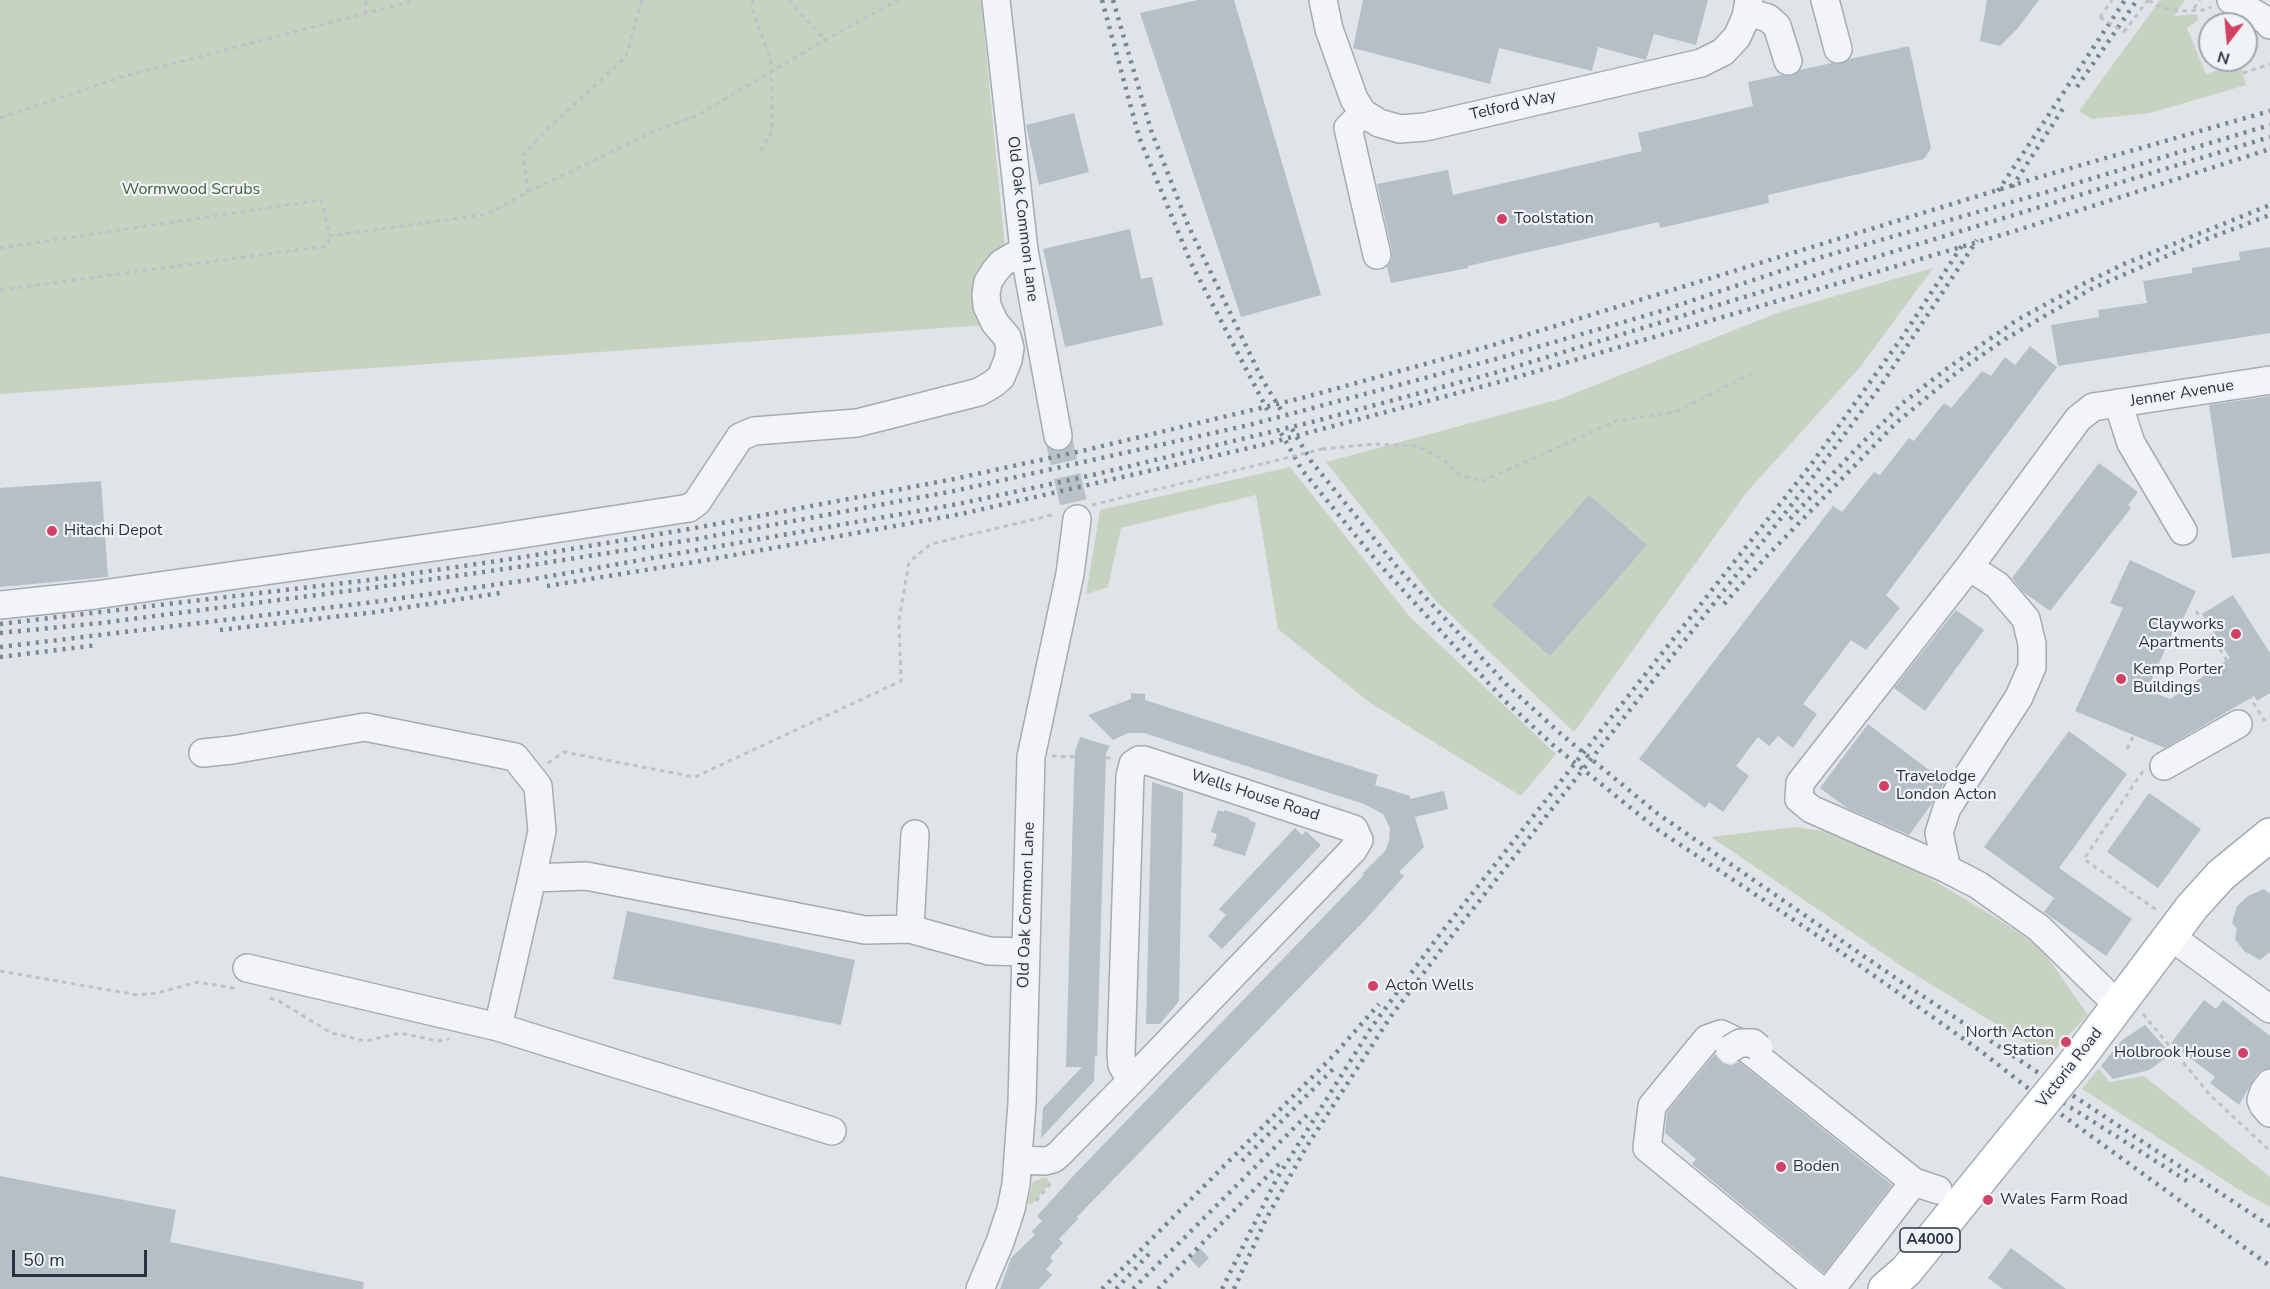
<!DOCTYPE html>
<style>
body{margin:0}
#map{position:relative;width:2270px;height:1289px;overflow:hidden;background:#dfe4e9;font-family:"Nunito Sans",sans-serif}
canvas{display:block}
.north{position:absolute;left:2198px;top:12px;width:60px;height:60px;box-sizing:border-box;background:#eff3f6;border:2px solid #9fa6ae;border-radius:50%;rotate:196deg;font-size:16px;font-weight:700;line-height:24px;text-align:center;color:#283341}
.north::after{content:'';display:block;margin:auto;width:21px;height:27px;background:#d24165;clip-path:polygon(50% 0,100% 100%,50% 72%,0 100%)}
.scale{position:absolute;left:12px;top:1250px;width:135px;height:27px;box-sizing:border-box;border:3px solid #283341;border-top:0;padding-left:8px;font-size:18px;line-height:21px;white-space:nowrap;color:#283341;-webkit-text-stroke:4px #eff3f6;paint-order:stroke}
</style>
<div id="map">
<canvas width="2270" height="1289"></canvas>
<div class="north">N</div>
<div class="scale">50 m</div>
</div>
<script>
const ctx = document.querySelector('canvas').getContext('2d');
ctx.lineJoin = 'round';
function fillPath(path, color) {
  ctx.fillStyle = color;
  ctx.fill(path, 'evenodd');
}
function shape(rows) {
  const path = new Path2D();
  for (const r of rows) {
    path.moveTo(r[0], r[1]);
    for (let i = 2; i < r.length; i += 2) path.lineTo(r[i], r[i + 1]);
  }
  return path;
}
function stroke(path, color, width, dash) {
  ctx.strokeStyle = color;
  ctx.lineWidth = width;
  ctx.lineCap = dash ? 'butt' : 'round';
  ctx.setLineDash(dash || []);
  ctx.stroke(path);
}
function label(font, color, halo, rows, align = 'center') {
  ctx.font = font + ' "Nunito Sans",sans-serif';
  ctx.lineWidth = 4.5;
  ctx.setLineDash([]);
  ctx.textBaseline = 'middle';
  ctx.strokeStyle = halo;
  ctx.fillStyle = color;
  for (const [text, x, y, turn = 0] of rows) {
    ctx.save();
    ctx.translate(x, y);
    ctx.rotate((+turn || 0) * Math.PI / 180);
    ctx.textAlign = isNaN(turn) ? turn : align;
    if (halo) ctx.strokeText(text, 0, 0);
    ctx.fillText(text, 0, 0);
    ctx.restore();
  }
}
fillPath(shape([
 [0,0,981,0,1005,248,986,325,0,394],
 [2160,0,2185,0,2174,16,2196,14,2198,17,2198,20,2187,28,2206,74,2240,63,2246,85,2150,113,2092,119,2079,111],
 [1933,268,1861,366,1746,493,1574,732,1435,600,1326,462,1560,399,1780,312],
 [1290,467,1410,617,1556,754,1521,796,1369,702,1278,629,1256,495,1121,528,1108,587,1086,594,1100,510],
 [1794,827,1840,833,1938,883,1998,919,2040,947,2088,1015,2047,1058,2027,1043,1909,971,1711,837],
 [2099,1068,2109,1082,2144,1076,2270,1177,2270,1207,2238,1189,2082,1089],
 [1043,1178,1047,1178,1050,1183,1032,1204,1028,1203,1033,1182]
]), '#c7d3c0');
fillPath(shape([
 [1198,0,1234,0,1321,295,1241,317,1140,13],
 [1363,0,1708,0,1696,45,1654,34,1646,60,1598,47,1592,71,1499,48,1490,84,1353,48],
 [1987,0,2039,0,2018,28,2000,46,1980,41],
 [1909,46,1931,148,1924,159,1768,195,1769,203,1660,228,1659,222,1468,266,1468,268,1391,283,1387,267,1392,260,1392,251,1377,184,1448,170,1453,195,1642,151,1638,133,1753,106,1748,82,1781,75,1792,76,1800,70,1832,63,1841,64,1850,59],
 [1074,113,1089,172,1039,185,1026,125],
 [1130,229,1141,279,1152,277,1163,325,1065,347,1043,249],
 [2270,247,2270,333,2058,366,2051,325,2099,317,2098,310,2147,303,2143,281,2192,273,2192,268,2240,260,2239,252],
 [2030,346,2057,367,1886,595,1900,608,1866,650,1851,640,1803,704,1817,714,1793,748,1778,736,1769,746,1758,737,1736,766,1749,776,1723,812,1709,802,1705,808,1639,759,1833,506,1842,512,1874,472,1880,475,1909,438,1914,441,1944,403,1951,408,1982,371,1991,376,2005,357,2015,365],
 [2270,396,2270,553,2232,558,2209,405],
 [2099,463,2138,492,2128,505,2131,508,2050,611,2023,592,2012,578],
 [101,481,108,577,0,587,0,488],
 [1589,495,1647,545,1550,656,1492,605],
 [2130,560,2196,591,2176,634,2173,632,2147,690,2170,699,2230,658,2202,614,2233,595,2270,653,2270,693,2257,701,2254,696,2165,748,2075,711,2123,608,2110,603],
 [1956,610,1984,630,1925,711,1894,688],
 [1131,693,1145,694,1145,700,1378,775,1375,785,1410,796,1410,799,1444,791,1448,809,1415,817,1424,847,1399,872,1404,876,1366,919,1077,1217,1078,1219,1059,1239,1063,1243,1050,1257,1053,1261,1046,1269,1052,1275,1039,1289,1000,1289,1011,1258,1035,1235,1032,1231,1042,1221,1037,1216,1075,1174,1364,875,1363,873,1385,851,1389,841,1390,828,1383,814,1364,804,1144,733,1128,733,1113,740,1088,715,1131,699],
 [1868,724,1945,782,1931,805,1909,835,1847,808,1820,788],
 [2069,731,2127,774,2059,868,2132,919,2106,956,2044,912,2054,898,1984,847],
 [1080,737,1110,746,1106,753,1097,1056,1095,1056,1094,1081,1041,1138,1043,1108,1082,1067,1066,1067,1074,776,1075,752],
 [1152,782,1183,792,1179,1001,1160,1024,1146,1024],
 [2149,793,2201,829,2158,888,2107,852],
 [1218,810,1224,812,1224,810,1249,818,1249,820,1256,823,1245,856,1213,846,1217,834,1211,832],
 [1295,828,1302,835,1306,831,1321,845,1222,949,1208,936,1226,915,1219,909],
 [2264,889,2270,894,2270,952,2260,960,2244,951,2235,939,2237,929,2232,923,2237,906,2248,896],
 [627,911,855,960,841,1025,613,979],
 [2204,1000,2216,1009,2223,1000,2270,1036,2270,1068,2263,1069,2257,1074,2239,1105,2210,1083,2215,1077,2171,1043],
 [2145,1025,2171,1054,2149,1070,2113,1079,2101,1066,2122,1040],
 [1715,1054,1723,1063,1731,1065,1739,1062,1892,1185,1824,1273,1692,1164,1696,1159,1665,1133,1667,1112],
 [0,1176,176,1210,170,1242,364,1282,363,1289,0,1289],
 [1200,1248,1209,1258,1199,1268,1190,1259],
 [2011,1248,2066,1289,2003,1289,1988,1278]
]), '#b6bec6');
stroke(shape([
 [1058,436,1077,519]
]), '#bac1c7', 27, [27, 14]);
const minor = shape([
 [996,0,1024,250,1058,436],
 [1323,0,1329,29,1354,99,1363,113,1379,123,1400,129,1425,127,1701,63,1723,52,1737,37,1746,17,1749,0],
 [1825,0,1838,49],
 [2231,0,2269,22,2270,25],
 [1747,12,1768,18,1777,26,1788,61],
 [1363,113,1348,128,1377,255],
 [2118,403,2131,443,2183,531],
 [0,605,95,595,477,541,689,508,697,502,740,437,754,431,857,423,979,392,993,384,1001,377,1008,360,1010,348,1007,337,995,323,987,306,986,294,988,282,995,271,1002,263,1024,250],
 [203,753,232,750,365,727,515,757,538,786,542,831,532,878,586,876,865,930,910,929],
 [2164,766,2238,724],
 [915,834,910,929,989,951,1026,952],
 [1947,869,1939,833,1947,808,2019,697,2032,667,2032,644,2026,619,1997,585,1969,567],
 [2170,936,2270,1009],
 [247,968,498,1027,832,1131],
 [2118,1005,2039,928,1978,885,1947,869,1811,809,1799,799,1800,783,1969,567,2078,419,2093,407,2270,380],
 [498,1027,532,878],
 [2270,1083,2264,1091,2261,1100,2263,1105,2270,1113],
 [1019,1160,1045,1161,1053,1159,1059,1154,1131,1081,1353,850,1359,840,1354,829,1144,760,1139,760,1133,764,1130,776,1121,1054,1122,1065,1131,1081],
 [980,1289,1000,1242,1011,1209,1016,1184,1022,1103,1031,757,1070,574,1077,519],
 [1819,1289,1647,1148,1652,1106,1707,1039,1721,1034,1740,1043,1914,1182,1938,1190],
 [1831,1289,1914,1182]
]);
const major = shape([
 [2074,1064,2192,907,2221,875,2270,835],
 [1885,1289,1906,1271,2021,1129]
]);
stroke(minor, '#a4abb3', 30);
stroke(major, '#9eaab5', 36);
stroke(shape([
 [753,0,752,8,771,61,772,131,760,152],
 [789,0,825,40],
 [2149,0,2155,5,2177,11,2205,10,2211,7],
 [2194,8,2200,0],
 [365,14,366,0],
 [2100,17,2112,0],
 [2124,32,2148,0],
 [2243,73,2270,64],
 [0,118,121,77,417,0],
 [528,192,657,130,696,116,825,40,898,0],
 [0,248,321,200,330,236,488,214,528,192,523,155,542,134,626,57,642,0],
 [0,290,327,246,330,236],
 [1322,449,1374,444,1418,446,1445,461,1461,476,1483,481,1616,421,1675,412,1753,373],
 [1092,505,1266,463],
 [2196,611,2264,720,2270,717],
 [2127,749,2134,735],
 [1052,756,1112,758],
 [548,763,564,752,695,777,901,681,899,620,909,562,931,544,1056,514],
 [2143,771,2084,859,2158,911],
 [0,971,138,995,157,993,198,982,238,989],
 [270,998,279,1001,331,1033,366,1041,400,1033,438,1041,449,1039],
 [2143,1014,2211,1096,2270,1151],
 [1036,1201,1053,1181]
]), '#bdc2c8', 3, [4.5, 4.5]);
stroke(minor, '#f2f4f7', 27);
stroke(major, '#fff', 33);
stroke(shape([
 [1102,0,1139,137,1191,263,1269,413],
 [1113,0,1151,130,1188,225,1262,379,1281,410],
 [2077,87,2137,0],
 [2012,187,2066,104],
 [1998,191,2125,0],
 [1292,429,1311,461,1398,568,1507,685,1562,735,1658,814,1900,981,2270,1226],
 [1281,433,1302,470,1379,564,1504,700,1553,745,1658,830,1818,936,1982,1052,2062,1115,2270,1266],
 [1790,519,1857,448,1904,402,1945,370,2017,320,2081,285,2124,264,2270,205],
 [547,586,701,561,961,514,1258,446,1503,381,1836,284,2015,231,2270,149],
 [1724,604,1767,556,1896,423,1955,374,2005,339,2093,288,2199,242,2270,215],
 [0,624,369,580,524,557,695,528,954,479,1086,450,1302,398,1490,346,2043,176,2270,111],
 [220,630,376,612,500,593],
 [0,633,101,623,371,588,525,566,697,539,954,491,1088,461,1249,425,1496,359,1658,312,1822,257,2047,192,2270,125],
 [0,647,374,602,528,580,958,504,1093,475,1312,422,1498,372,2270,137],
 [0,657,98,645],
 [2040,1088,2187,1181],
 [1242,1161,1335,1067],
 [1102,1289,1334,1055,1379,1004],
 [1116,1289,1149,1254],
 [1133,1289,1309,1113],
 [1158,1289,1279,1164],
 [1222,1289,1276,1180,1371,1028,1437,938,1810,466,1903,336,1963,244],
 [1234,1289,1266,1219,1307,1146,1391,1016,1447,942,1804,489,1882,384,1977,240]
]), '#788593', 4.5, [3, 6]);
const minorBridge = shape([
 [1730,1049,1740,1043,1753,1043,1759,1048]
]);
const majorBridge = shape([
 [2021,1129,2074,1064]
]);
stroke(minorBridge, '#a4abb3', 30, []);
stroke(majorBridge, '#9eaab5', 36, []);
stroke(shape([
 [2100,17,2124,32],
 [1266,463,1322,449]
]), '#bdc2c8', 3, [4.5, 4.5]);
stroke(minorBridge, '#f2f4f7', 27);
stroke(majorBridge, '#fff', 33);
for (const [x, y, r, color] of [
 [1502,219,6,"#d24165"],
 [52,531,6,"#d24165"],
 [2236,634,6,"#d24165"],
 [2121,679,6,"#d24165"],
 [1884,786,6,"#d24165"],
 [1373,986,6,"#d24165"],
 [2066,1042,6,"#d24165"],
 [2243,1053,6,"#d24165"],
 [1781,1167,6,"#d24165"],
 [1988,1200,6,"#d24165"]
]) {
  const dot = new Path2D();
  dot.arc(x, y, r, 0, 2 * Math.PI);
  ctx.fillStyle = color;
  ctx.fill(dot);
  stroke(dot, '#eff3f6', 2);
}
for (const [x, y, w] of [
 [1930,1240,60]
]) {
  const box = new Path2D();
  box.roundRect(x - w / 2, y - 12, w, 24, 4.5);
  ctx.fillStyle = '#eff3f6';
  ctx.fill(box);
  stroke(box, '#283341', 1.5);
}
label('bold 15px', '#283341', null, [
 ["A4000",1930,1240]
]);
label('16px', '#283341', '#eff3f6', [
 ["Telford Way",1513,106,-13],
 ["Old Oak Common Lane",1022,219,83],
 ["Jenner Avenue",2182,394,-9],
 ["Wells House Road",1255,796,18],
 ["Old Oak Common Lane",1027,905,-88],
 ["Victoria Road",2070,1068,-52]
]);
label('16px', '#405d35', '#eff3f6', [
 ["Wormwood Scrubs",191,190]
]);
label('16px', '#283341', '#eff3f6', [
 ["Toolstation",1514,219],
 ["Hitachi Depot",64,531],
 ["Clayworks",2224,625,"right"],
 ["Apartments",2224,643,"right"],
 ["Kemp Porter",2133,670],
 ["Buildings",2133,688],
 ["Travelodge",1896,777],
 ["London Acton",1896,795],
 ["Acton Wells",1385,986],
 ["North Acton",2054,1033,"right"],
 ["Station",2054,1051,"right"],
 ["Holbrook House",2231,1053,"right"],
 ["Boden",1793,1167],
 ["Wales Farm Road",2000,1200]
], 'left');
</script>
